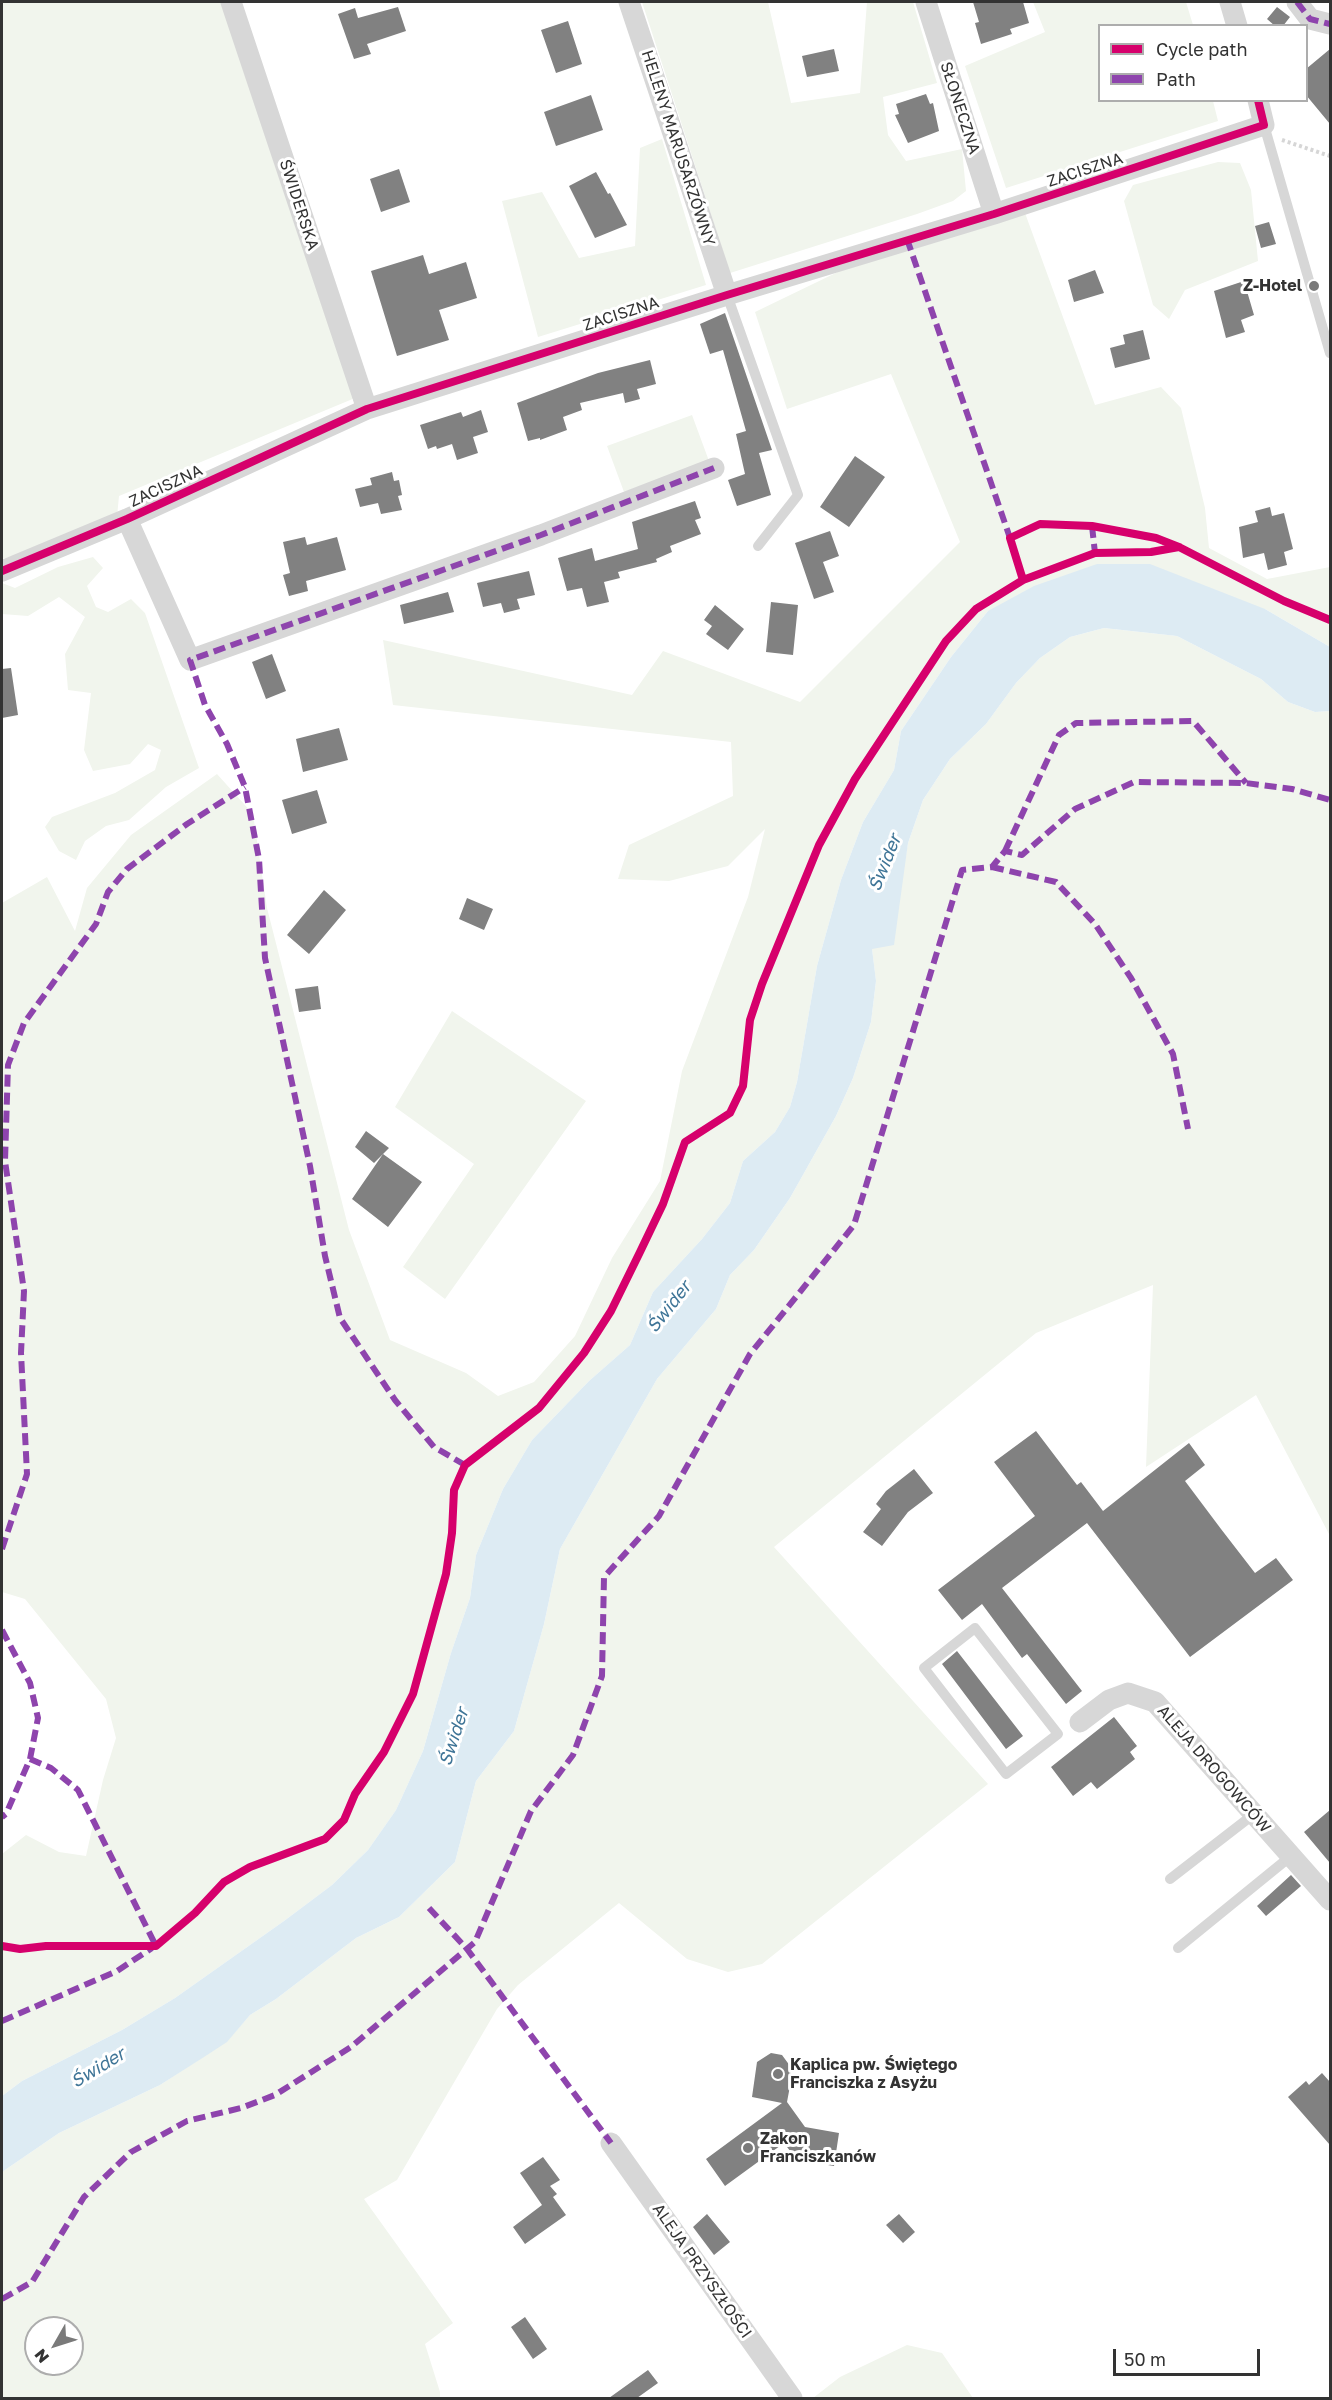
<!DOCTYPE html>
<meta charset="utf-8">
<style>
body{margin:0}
#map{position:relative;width:1332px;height:2400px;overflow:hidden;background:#fff;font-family:"Golos Text",sans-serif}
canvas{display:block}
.frame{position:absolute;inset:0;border:3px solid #333;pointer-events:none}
.legend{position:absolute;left:1098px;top:24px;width:210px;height:78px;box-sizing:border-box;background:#fff;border:2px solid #adadad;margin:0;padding:8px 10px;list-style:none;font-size:18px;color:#333}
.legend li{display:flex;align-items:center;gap:12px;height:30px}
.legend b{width:30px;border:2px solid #adadad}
.north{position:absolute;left:24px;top:2316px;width:60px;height:60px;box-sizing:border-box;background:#fff;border:2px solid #adadad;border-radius:50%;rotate:231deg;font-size:16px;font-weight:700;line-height:24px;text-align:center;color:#333}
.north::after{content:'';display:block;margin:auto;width:21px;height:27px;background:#7a7a7a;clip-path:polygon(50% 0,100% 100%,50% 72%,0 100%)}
.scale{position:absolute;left:1113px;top:2349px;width:147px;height:27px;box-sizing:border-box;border:3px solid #333;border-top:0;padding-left:8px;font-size:18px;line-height:21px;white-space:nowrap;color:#333;-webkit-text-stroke:4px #fff;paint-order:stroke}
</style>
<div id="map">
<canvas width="1332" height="2400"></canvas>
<div class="frame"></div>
<ul class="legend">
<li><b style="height:8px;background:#d6006c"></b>Cycle path</li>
<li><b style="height:8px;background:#8e44ad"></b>Path</li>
</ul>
<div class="north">N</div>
<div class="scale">50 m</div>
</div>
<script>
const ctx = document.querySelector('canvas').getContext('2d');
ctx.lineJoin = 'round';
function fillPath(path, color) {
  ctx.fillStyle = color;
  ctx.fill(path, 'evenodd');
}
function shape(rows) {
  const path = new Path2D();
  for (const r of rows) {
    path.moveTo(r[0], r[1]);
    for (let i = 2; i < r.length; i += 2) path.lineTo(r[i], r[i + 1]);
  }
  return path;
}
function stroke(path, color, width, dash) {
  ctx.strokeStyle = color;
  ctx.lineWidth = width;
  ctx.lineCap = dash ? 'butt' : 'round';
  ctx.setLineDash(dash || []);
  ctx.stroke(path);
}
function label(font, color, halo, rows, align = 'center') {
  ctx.font = font + ' "Golos Text",sans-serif';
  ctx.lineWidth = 6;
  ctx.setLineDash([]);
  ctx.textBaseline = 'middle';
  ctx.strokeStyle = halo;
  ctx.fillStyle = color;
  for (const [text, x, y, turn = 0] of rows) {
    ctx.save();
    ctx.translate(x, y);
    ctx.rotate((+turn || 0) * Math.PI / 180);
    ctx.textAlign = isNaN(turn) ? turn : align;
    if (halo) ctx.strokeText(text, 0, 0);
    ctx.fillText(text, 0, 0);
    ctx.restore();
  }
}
fillPath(shape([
 [2,2,224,2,355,398,119,496,116,527,2,559],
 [642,2,768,2,791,103,860,93,867,2,913,2,937,83,883,97,888,135,906,161,962,149,966,191,953,201,917,214,730,273],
 [1033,2,1186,2,1193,25,1100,26,1100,100,1213,101,1218,121,1006,188,965,66,1045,32],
 [662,139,706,285,538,337,502,201,542,192,579,258,635,246,640,148],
 [1218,162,1240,163,1251,190,1258,261,1185,290,1169,319,1153,305,1124,201,1133,185],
 [1025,213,1095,405,1161,387,1181,408,1205,508,1209,548,1267,579,1330,567,1330,647,1265,609,988,611,951,657,901,731,894,770,863,822,841,880,817,966,797,1082,790,1107,775,1132,743,1161,730,1203,702,1239,653,1292,630,1345,589,1381,532,1440,503,1489,476,1555,470,1598,451,1653,423,1751,396,1810,368,1850,332,1885,284,1921,175,1998,122,2030,22,2081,2,2096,2,1854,26,1835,59,1852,86,1856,103,1780,116,1738,106,1699,25,1599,2,1592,2,903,47,877,75,931,87,888,131,835,217,774,253,814,267,908,349,1230,390,1340,466,1373,498,1396,534,1382,575,1336,612,1258,660,1181,682,1071,748,897,765,829,728,866,669,881,618,879,629,845,733,796,731,742,393,705,383,640,632,695,663,651,800,702,960,542,891,374,787,409,755,312,844,269],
 [692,415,709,461,624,492,607,446],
 [93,557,103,568,87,586,96,607,108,612,131,599,145,613,199,768,166,787,129,820,106,826,85,841,76,860,59,851,45,827,52,817,115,793,155,770,161,750,148,744,130,764,93,771,84,750,91,693,68,690,65,654,85,617,59,597,28,616,2,614,2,583,15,588,58,567],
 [1104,628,1177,636,1261,679,1288,702,1315,712,1330,711,1330,1546,1329,1534,1256,1395,1146,1467,1153,1285,1036,1333,774,1547,988,1784,762,1964,728,1972,687,1959,619,1903,518,1985,497,2009,397,2180,364,2199,453,2323,425,2344,440,2392,440,2398,2,2398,2,2172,59,2133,160,2085,227,2041,250,2015,276,1999,356,1938,399,1917,455,1862,476,1781,514,1731,544,1624,560,1549,657,1379,716,1309,730,1275,754,1250,790,1198,836,1116,853,1078,871,1022,876,981,872,949,900,891,908,843,923,800,950,759,986,724,1016,683,1040,658,1070,637],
 [36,2328,72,2328,72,2364,36,2364],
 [452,1011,586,1101,445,1299,403,1267,474,1164,395,1107],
 [907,2345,942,2353,973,2398,813,2398,840,2377]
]), '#f1f5ed');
fillPath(shape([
 [1097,564,1150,564,1265,609,1330,647,1330,711,1315,712,1288,702,1261,679,1177,636,1104,628,1070,637,1040,658,1016,683,986,724,950,759,923,800,908,843,894,945,872,949,876,981,871,1022,853,1078,836,1116,790,1198,754,1250,730,1275,716,1309,657,1379,560,1549,544,1624,514,1731,476,1781,455,1862,399,1917,356,1938,276,1999,250,2015,227,2042,204,2057,160,2085,59,2133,2,2172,2,2096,22,2081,122,2030,175,1998,284,1921,332,1885,368,1850,396,1810,423,1751,451,1653,470,1598,476,1555,503,1489,532,1440,589,1381,630,1345,653,1292,702,1239,730,1203,743,1161,775,1132,790,1107,797,1082,817,966,841,880,863,822,894,770,901,731,951,657,988,611,1034,586]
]), '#ddebf3');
fillPath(shape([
 [973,2,1023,2,1029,23,1010,29,1012,34,981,44,975,23,979,22],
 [398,7,406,31,367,44,371,54,354,59,338,14,355,8,358,18],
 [1277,7,1290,17,1283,26,1275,26,1267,19],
 [568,21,582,64,556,73,541,30],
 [834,49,839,71,807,77,802,56],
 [1330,49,1330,124,1306,95,1306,69],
 [926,94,930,104,933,103,939,131,908,143,895,115,899,114,896,104],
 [591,95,603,130,556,146,544,112],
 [399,169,410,202,381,212,370,179],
 [596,172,608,194,610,193,627,225,595,238,569,186],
 [1269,222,1276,244,1261,248,1255,226],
 [423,255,429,274,466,262,477,298,439,310,449,340,397,356,371,271],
 [1095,270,1104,293,1074,302,1068,280],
 [1244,281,1254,315,1241,320,1245,332,1226,338,1214,291],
 [725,313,772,450,759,453,771,495,737,506,728,480,745,474,736,434,746,431,723,350,710,354,700,324],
 [1143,330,1150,359,1115,368,1110,348,1125,344,1123,335],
 [650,360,656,384,637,389,640,399,625,403,623,393,580,403,582,410,563,417,567,430,540,440,540,438,528,441,517,403,598,373],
 [481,410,488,432,473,437,478,453,457,460,452,444,437,449,436,446,428,449,420,425,461,412,463,417],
 [855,456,885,477,849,527,820,507],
 [392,472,394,481,399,480,402,495,398,496,402,510,381,514,378,503,360,507,355,489,372,485,370,478],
 [695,501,701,518,695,520,701,534,670,546,672,552,656,559,657,562,618,572,620,578,604,582,609,602,587,607,582,588,567,591,558,558,592,548,595,561,638,549,632,522],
 [1270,507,1272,516,1284,513,1293,549,1284,552,1287,565,1268,570,1264,553,1243,558,1239,527,1258,522,1255,511],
 [830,531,839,556,823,562,834,592,814,599,795,543],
 [305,537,307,545,337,537,346,570,306,581,308,591,289,596,283,575,290,573,283,542],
 [529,571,535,595,517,599,520,609,504,613,501,603,483,607,477,583],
 [448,592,454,612,404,624,400,605],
 [771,602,798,605,793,655,766,652],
 [715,605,744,629,728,650,706,634,712,626,704,620],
 [272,654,286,691,266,699,252,662],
 [11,668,18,715,2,718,2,669],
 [339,728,348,760,303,772,296,739],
 [317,790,327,823,292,834,282,800],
 [324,890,346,910,309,954,287,935],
 [467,898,493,909,484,930,459,919],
 [318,986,321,1009,299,1012,295,989],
 [366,1131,389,1148,383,1154,422,1182,388,1227,352,1199,383,1154,374,1163,355,1147],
 [1036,1431,1077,1485,1081,1482,1103,1511,1189,1443,1205,1465,1185,1481,1221,1529,1255,1573,1276,1558,1293,1580,1190,1657,1087,1523,1002,1588,1082,1691,1066,1704,1027,1654,1022,1658,982,1604,962,1620,938,1590,1035,1516,994,1462],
 [914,1469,933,1493,908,1512,882,1546,863,1532,881,1509,876,1504,886,1491],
 [957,1651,1023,1736,1006,1749,942,1664],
 [1114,1717,1137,1746,1130,1752,1135,1759,1097,1789,1091,1782,1073,1796,1051,1767],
 [1330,1810,1330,1863,1304,1832],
 [1291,1875,1301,1886,1266,1916,1257,1906],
 [771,2053,782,2055,793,2070,787,2102,805,2127,839,2133,834,2166,797,2160,784,2143,725,2186,706,2159,782,2103,752,2097,757,2062],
 [1322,2073,1330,2082,1330,2145,1288,2097,1306,2081,1309,2085],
 [543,2157,560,2180,550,2186,557,2194,553,2197,566,2215,525,2244,513,2227,542,2205,520,2173],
 [707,2214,730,2242,714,2255,693,2227],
 [899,2214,915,2232,903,2243,886,2225],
 [525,2317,547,2349,533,2359,511,2327],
 [648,2370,658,2383,637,2398,609,2398]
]), '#818181');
stroke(shape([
 [1282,140,1330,156]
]), '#d6d6d6', 4, [3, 3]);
stroke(shape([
 [1264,125,1330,353],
 [727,295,798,495,758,546],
 [975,1628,1058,1734,1006,1774,924,1668,975,1628],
 [1170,1879,1254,1814],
 [1178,1948,1291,1856]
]), '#d7d7d7', 10);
stroke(shape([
 [231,2,367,409],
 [629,2,727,295],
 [926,2,994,214],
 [1230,2,1237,26],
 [1297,2,1310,19,1330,24],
 [127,519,190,660,541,535,714,468],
 [2,571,127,519,367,409,727,295,994,214,1264,125,1258,100],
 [1080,1722,1109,1700,1128,1693,1155,1702,1330,1900],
 [611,2143,792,2398]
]), '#d7d7d7', 21);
stroke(shape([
 [1297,2,1310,19,1330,24],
 [907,239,1010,538],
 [1092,526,1095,553],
 [1005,851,1059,735,1076,723,1193,721,1246,783],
 [992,867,1056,882,1095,924,1131,978,1173,1054,1188,1129],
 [465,1465,434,1447,395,1400,340,1318,325,1256,310,1166,265,958,259,859,245,787,227,744,205,705,190,660,541,535,714,468],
 [2,1549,27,1474,21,1353,24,1291,5,1161,8,1065,24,1023,96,924,108,892,127,869,187,824,245,787],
 [2,1630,30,1683,38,1718,30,1759,6,1814,2,1817],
 [30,1759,51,1768,78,1790,156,1946],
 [429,1908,467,1949,611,2143],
 [2,2021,117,1971,152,1948],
 [2,2299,32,2282,84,2197,131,2152,187,2121,241,2108,275,2095,351,2047,475,1942,531,1811,573,1755,602,1676,604,1577,659,1516,750,1354,854,1225,962,870,992,867,1005,851,1022,855,1075,809,1134,782,1246,783,1292,789,1330,800]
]), '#8e44ad', 6, [12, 6]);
stroke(shape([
 [2,571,127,519,367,409,727,295,994,214,1264,125,1258,100],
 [1023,580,1010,538,1040,524,1092,526,1156,538,1179,547,1284,601,1330,620],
 [2,1946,20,1949,46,1946,156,1946,195,1913,224,1882,250,1867,325,1839,344,1820,355,1794,384,1752,413,1694,446,1574,452,1533,454,1490,465,1465,539,1408,584,1353,611,1311,640,1252,663,1204,685,1142,730,1113,743,1086,750,1020,762,984,819,845,855,779,946,641,976,609,1023,580,1095,553,1151,552,1179,547]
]), '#d6006c', 8);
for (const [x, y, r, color] of [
 [1314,286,6,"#7a7a7a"],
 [778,2074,6,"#7a7a7a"],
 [748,2148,6,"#7a7a7a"]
]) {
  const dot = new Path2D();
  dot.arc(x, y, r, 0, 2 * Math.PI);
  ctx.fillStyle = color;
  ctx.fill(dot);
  stroke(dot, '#fff', 2);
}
label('16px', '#333', '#fff', [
 ["SŁONECZNA",960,108,72],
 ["HELENY MARUSARZÓWNY",678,148,72],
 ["ZACISZNA",1085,170,-18],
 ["ŚWIDERSKA",299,205,72],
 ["ZACISZNA",621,314,-18],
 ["ZACISZNA",166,486,-25],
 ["ALEJA DROGOWCÓW",1214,1769,49],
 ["ALEJA PRZYSZŁOŚCI",702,2271,55]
]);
label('bold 16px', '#333', '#fff', [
 ["Z-Hotel",1302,286,"right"],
 ["Kaplica pw. Świętego",790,2065],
 ["Franciszka z Asyżu",790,2083],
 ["Zakon",760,2139],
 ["Franciszkanów",760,2157]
], 'left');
label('italic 18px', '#3f7597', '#fff', [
 ["Świder",885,863,-68],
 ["Świder",669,1307,-52],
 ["Świder",454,1737,-72],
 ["Świder",98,2068,-31]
]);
</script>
